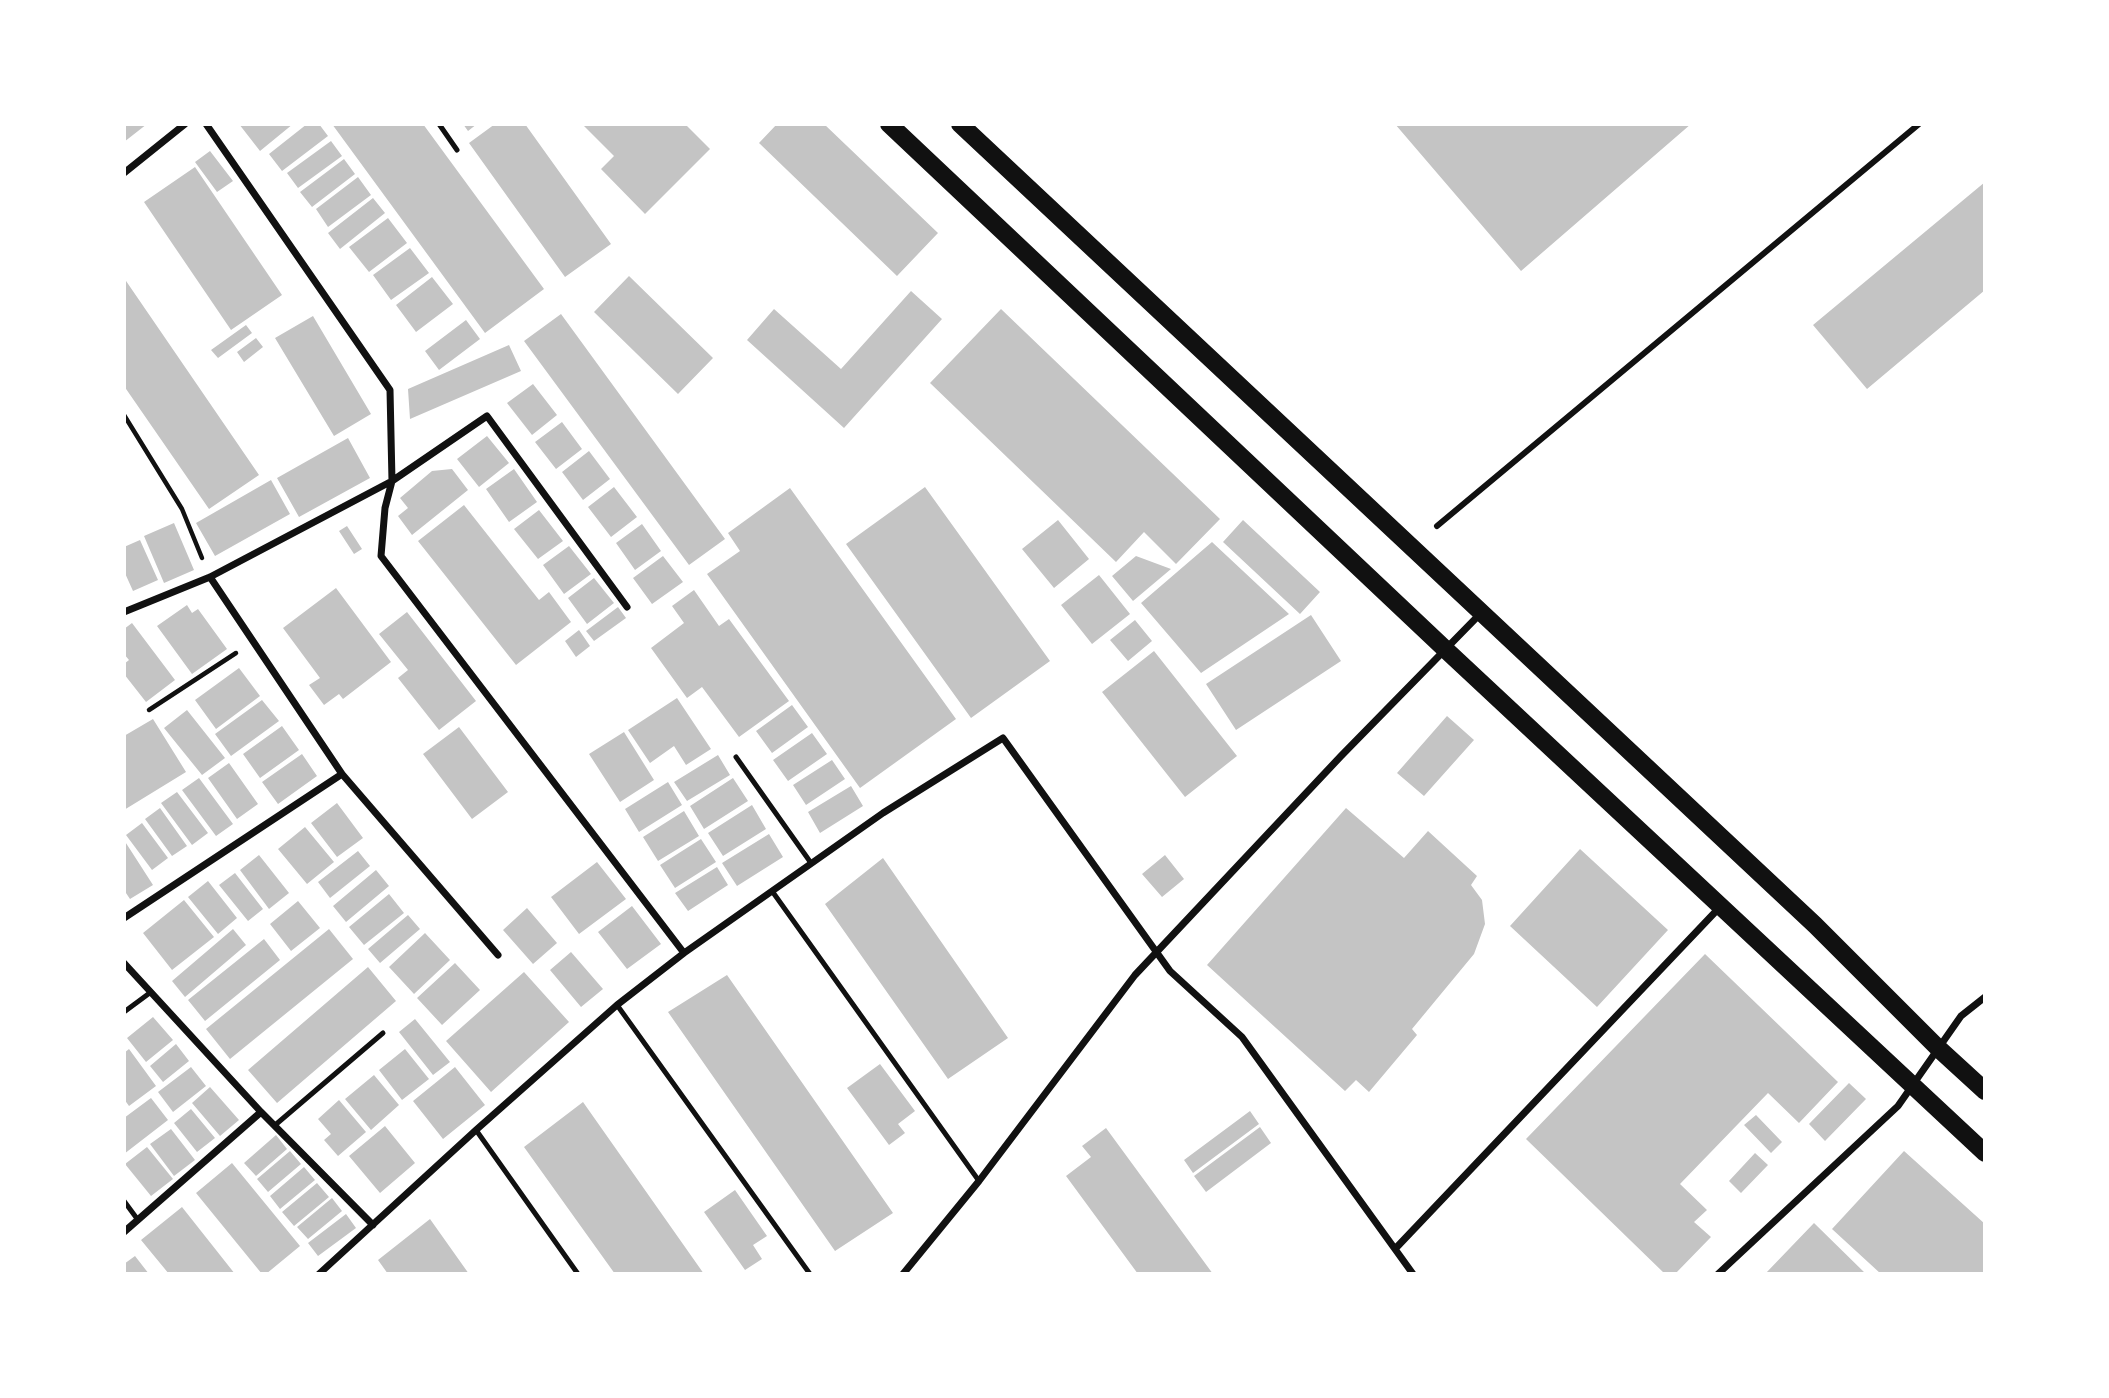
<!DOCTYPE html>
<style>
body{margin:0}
#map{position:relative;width:2109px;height:1398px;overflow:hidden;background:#fff;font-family:Karla,sans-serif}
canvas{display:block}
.frame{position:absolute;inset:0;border:126px solid #fff;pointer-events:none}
</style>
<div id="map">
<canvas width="2109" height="1398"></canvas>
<div class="frame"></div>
</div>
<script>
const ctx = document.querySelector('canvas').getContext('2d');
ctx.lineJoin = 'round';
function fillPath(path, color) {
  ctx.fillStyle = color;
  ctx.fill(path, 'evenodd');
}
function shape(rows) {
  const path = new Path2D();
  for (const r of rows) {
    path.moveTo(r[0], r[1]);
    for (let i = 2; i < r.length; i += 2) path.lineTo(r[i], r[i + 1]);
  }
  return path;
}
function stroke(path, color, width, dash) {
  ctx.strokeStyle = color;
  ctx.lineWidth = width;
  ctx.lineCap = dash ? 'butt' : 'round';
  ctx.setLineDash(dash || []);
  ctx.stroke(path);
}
fillPath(shape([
 [124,124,147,124,124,142],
 [239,124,293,124,260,151],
 [307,124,319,124,328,136,282,171,269,154],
 [332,124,423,124,544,289,485,333],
 [463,124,477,124,468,131],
 [495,124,525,124,611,244,565,277,469,143],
 [582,124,685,124,710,149,645,214,601,169,614,156],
 [777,124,824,124,938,233,897,276,759,143],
 [1395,124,1691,124,1521,271],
 [331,141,342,156,298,188,287,173],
 [210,151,233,181,217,192,195,162],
 [344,159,355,174,312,207,300,192],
 [195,167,282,295,231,330,144,202],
 [358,177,371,195,328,227,316,209],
 [1985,182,1985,290,1867,389,1813,325],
 [373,198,385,213,340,249,328,233],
 [388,218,407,243,369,272,349,247],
 [410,248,429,273,391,300,373,275],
 [629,276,713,358,678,394,594,312],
 [432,277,453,304,416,332,396,305],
 [124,278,259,475,209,509,124,386],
 [911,291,942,319,844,428,747,340,774,309,841,369],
 [1001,309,1220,519,1176,564,1144,532,1116,562,930,383],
 [561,314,725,539,689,565,524,341],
 [313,316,371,414,334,436,275,338],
 [466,320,480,339,439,370,425,351],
 [246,325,252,333,218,358,211,350],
 [256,338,263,347,244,362,237,352],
 [509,345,521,371,410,419,408,389],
 [533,384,557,415,532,435,507,403],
 [562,422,582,449,556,469,535,442],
 [487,436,509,463,479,487,457,459],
 [348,438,370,478,299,517,277,478],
 [589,451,610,479,583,500,562,472],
 [452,469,468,490,412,535,398,516,408,508,400,498,432,471],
 [514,469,537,502,509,522,486,489],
 [271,480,290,514,215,556,196,523],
 [614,487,637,517,611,537,588,507],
 [925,487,1050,661,971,718,846,544],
 [790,488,956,719,860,788,707,574,740,551,728,533],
 [464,505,539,600,549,592,571,622,516,665,418,541],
 [539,510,563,541,538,559,514,529],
 [1058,520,1089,559,1054,588,1022,549],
 [1243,520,1320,592,1300,614,1223,542],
 [174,523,194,570,164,583,144,536],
 [642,524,661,551,635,570,616,543],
 [347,526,362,549,354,554,339,531],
 [140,540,158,580,133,591,124,571,124,547],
 [1212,542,1289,614,1201,673,1141,603],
 [569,546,591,574,564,594,543,565],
 [663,556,683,582,652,604,633,578],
 [1136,556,1171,569,1133,601,1112,576],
 [1099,575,1130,614,1092,644,1061,605],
 [594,578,614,603,587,624,568,598],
 [336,588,391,662,343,699,339,694,324,705,309,685,320,678,283,628],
 [694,590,719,626,729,619,789,701,739,737,702,687,687,698,651,648,684,623,672,606],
 [187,605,192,613,198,609,227,649,192,674,157,626],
 [618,607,626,618,594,641,586,631],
 [407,612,476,701,439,730,398,678,408,670,379,634],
 [1311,615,1341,661,1236,730,1206,684],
 [1135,620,1152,641,1128,661,1110,640],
 [132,623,175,680,146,702,124,674,124,664,129,660,124,654,124,629],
 [579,630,590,646,576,657,565,641],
 [1154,651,1237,756,1185,797,1102,692],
 [239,668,260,696,216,729,195,700],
 [677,698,711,749,686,765,674,746,650,763,628,730],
 [262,700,279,721,231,756,215,734],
 [792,705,808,727,772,753,756,731],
 [187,710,225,758,202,775,164,728],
 [1447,716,1474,740,1424,796,1397,773],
 [153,719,186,772,124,810,124,736],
 [282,726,299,750,260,778,243,754],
 [459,727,508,792,472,819,423,754],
 [624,732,654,780,620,802,589,754],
 [812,733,827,754,788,781,773,760],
 [302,754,317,776,278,804,262,782],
 [718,755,730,775,687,801,674,782],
 [832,760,845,779,806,805,793,785],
 [229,763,258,804,237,819,208,778],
 [199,778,233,824,216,836,182,790],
 [733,778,748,801,704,829,690,806],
 [668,782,682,805,639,832,625,809],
 [851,786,863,806,820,833,808,812],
 [177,792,208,833,192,845,161,803],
 [337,803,363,838,337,857,311,823],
 [752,805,766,829,723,856,708,833],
 [160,808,187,846,172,856,145,819],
 [1346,808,1404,858,1428,831,1477,876,1471,885,1482,900,1485,924,1474,954,1412,1029,1417,1035,1369,1092,1356,1080,1345,1091,1207,965],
 [684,811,699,836,658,861,643,837],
 [142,823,168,858,152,870,126,835],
 [305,827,334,862,307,884,278,849],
 [769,834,783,857,737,886,722,863],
 [701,839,716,862,675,888,660,865],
 [124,840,153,885,130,899,124,890],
 [1580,849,1668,930,1597,1007,1510,926],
 [358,851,370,866,330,898,318,882],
 [259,855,289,893,269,909,240,870],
 [1165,855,1184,879,1162,897,1142,874],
 [883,858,1008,1038,948,1079,825,904],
 [597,862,626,899,579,934,551,897],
 [717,867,728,885,688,911,675,893],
 [376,870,389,886,346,922,333,906],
 [235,873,263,909,248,921,219,885],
 [208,881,237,918,218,934,188,897],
 [389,894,404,913,364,945,349,927],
 [184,900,214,937,172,970,143,933],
 [298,901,320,928,291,951,270,924],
 [632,906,661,944,627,969,598,932],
 [527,908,557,943,533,964,503,930],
 [408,915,420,929,380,963,368,949],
 [233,929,246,945,185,997,172,981],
 [329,929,353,959,230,1059,206,1029],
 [425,933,450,960,414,994,389,967],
 [264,939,280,960,205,1021,188,1000],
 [571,952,603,989,581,1007,550,970],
 [1705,954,1838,1082,1799,1123,1768,1093,1680,1184,1707,1210,1694,1222,1711,1237,1675,1274,1665,1274,1526,1139],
 [455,963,480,990,442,1025,417,998],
 [368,967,396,1001,277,1103,248,1070],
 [524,972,569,1022,491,1092,446,1041],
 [727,975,893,1213,835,1251,668,1012],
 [153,1017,173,1040,146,1062,127,1038],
 [415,1019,450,1062,433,1075,399,1032],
 [176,1044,189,1061,163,1082,150,1066],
 [129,1049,156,1086,129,1106,124,1099,124,1053],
 [405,1049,429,1079,402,1100,379,1070],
 [880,1064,915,1111,898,1124,905,1133,889,1145,847,1088],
 [191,1067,206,1086,173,1112,158,1092],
 [455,1067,485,1105,443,1139,413,1101],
 [374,1075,399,1105,371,1130,345,1099],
 [1849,1083,1866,1099,1825,1141,1809,1124],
 [210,1087,239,1120,220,1136,192,1103],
 [151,1098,168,1120,124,1154,124,1118],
 [339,1100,366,1132,338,1156,324,1140,331,1134,318,1119],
 [583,1102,704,1274,615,1274,524,1147],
 [191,1109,215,1138,197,1152,174,1123],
 [1250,1111,1259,1124,1193,1173,1184,1160],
 [1756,1115,1782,1142,1771,1153,1744,1125],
 [385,1126,415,1163,380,1193,349,1156],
 [1260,1127,1271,1143,1206,1192,1194,1176],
 [1106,1128,1213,1274,1138,1274,1066,1176,1091,1157,1082,1146],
 [171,1129,195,1160,174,1176,150,1144],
 [276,1135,287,1149,256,1176,244,1163],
 [147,1147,173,1179,151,1196,125,1164],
 [290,1151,301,1164,268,1192,257,1179],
 [1904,1151,1985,1224,1985,1274,1881,1274,1832,1229],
 [1755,1153,1768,1165,1741,1193,1729,1181],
 [232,1163,300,1246,266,1274,262,1274,196,1193],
 [304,1167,315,1180,280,1209,270,1196],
 [317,1183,329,1197,294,1226,282,1212],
 [735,1190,767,1236,753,1245,762,1259,745,1270,704,1212],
 [332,1198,342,1211,308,1239,297,1227],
 [182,1207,235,1274,169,1274,141,1240],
 [346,1214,356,1228,318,1256,308,1243],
 [430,1219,469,1274,388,1274,378,1260],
 [1814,1223,1866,1274,1765,1274],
 [135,1256,149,1274,124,1274,124,1264]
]), '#c4c4c4');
stroke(shape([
 [124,415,182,509,202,558],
 [149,710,236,653]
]), '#111', 4.5);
stroke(shape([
 [439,124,457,150],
 [736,757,811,863],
 [772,891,979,1181],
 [617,1005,810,1274],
 [124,1012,151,992],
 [274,1126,383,1033],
 [476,1130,578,1274],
 [124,1201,138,1220]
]), '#111', 5);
stroke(shape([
 [1437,526,1919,124]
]), '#111', 6);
stroke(shape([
 [206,124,390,390,392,481,487,416,627,607],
 [124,173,185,124],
 [392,481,385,508,381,556,684,953],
 [210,577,342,774,498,955],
 [124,612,210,577,392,481],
 [124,918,342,774],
 [124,963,261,1112,373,1225],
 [124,1232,261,1112],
 [1395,1249,1719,908],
 [319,1274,476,1130,617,1005,684,953,883,813,1003,738,1170,971,1242,1037,1413,1274],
 [903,1274,979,1181,1135,975,1341,756,1480,614],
 [1718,1274,1898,1106,1961,1016,1985,997]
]), '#111', 7);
stroke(shape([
 [889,124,1445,649,1985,1153],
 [960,124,1815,925,1938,1048,1985,1091]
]), '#111', 18);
</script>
